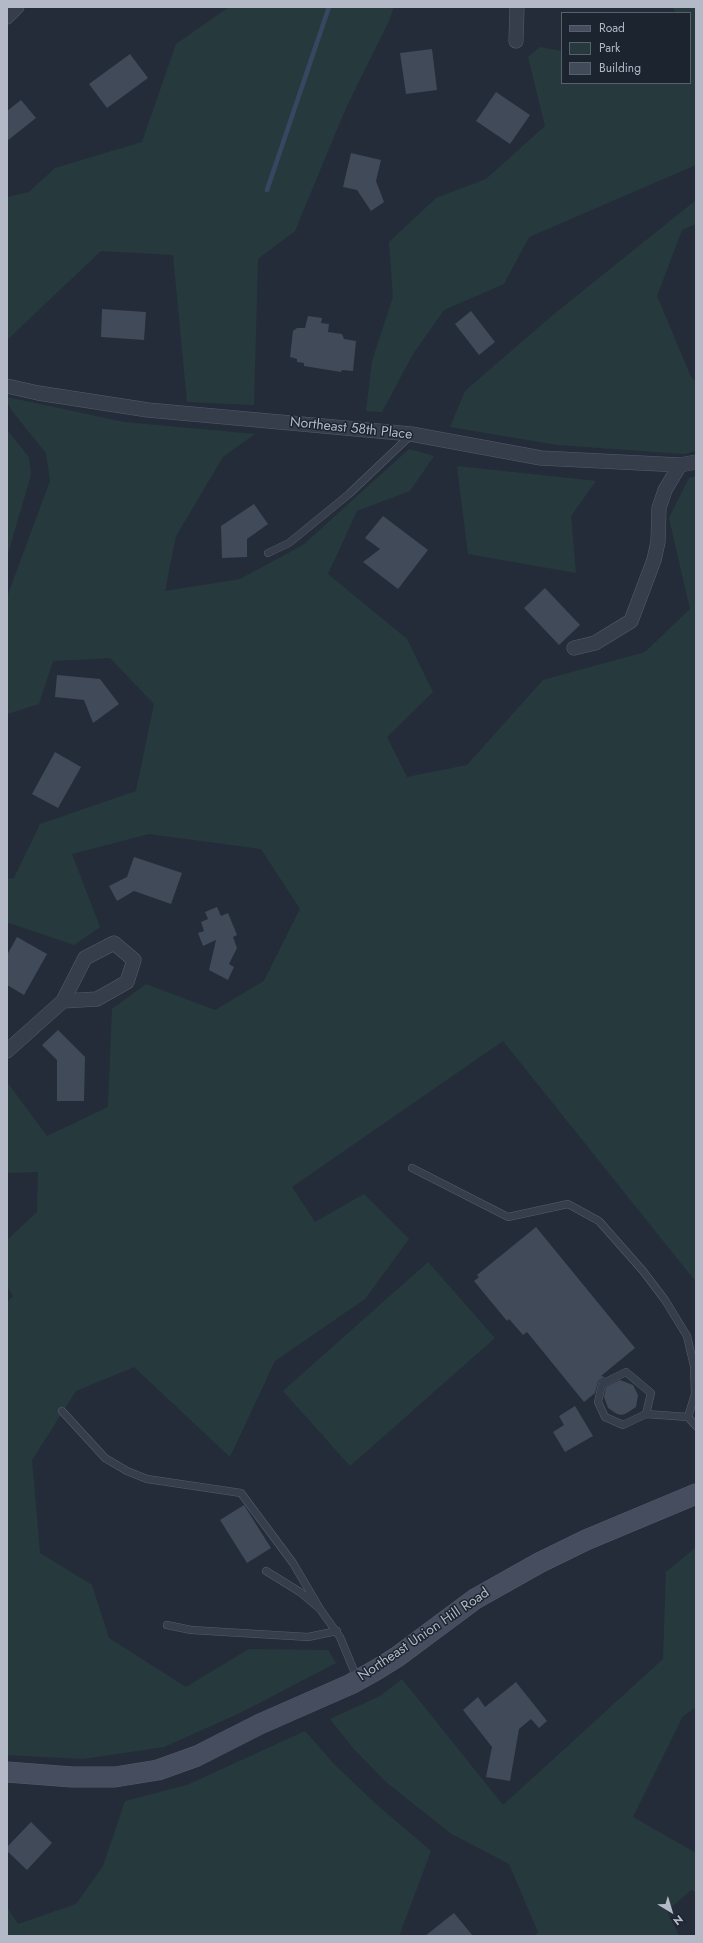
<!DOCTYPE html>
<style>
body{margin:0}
#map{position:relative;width:703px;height:1943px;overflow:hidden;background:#242c3a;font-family:Jost,sans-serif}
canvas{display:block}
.frame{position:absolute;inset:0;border:8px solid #b3b9c6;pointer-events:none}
.legend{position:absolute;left:561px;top:12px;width:130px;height:72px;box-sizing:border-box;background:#1c2430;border:1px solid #58606c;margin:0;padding:5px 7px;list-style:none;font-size:12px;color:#b3b9c6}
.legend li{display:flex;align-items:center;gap:8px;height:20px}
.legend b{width:20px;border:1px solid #58606c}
.north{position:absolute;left:651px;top:1891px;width:40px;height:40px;-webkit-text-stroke:3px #1c2430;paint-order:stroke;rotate:142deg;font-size:11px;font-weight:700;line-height:16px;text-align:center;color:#b3b9c6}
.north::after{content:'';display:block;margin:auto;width:14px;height:18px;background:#b3b9c6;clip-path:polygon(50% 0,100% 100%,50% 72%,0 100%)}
</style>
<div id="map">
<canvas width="703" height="1943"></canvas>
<div class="frame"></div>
<ul class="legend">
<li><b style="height:5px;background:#454d5e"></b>Road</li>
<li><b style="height:11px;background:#263a3d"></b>Park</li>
<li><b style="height:11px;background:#404a59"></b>Building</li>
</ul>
<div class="north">N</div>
</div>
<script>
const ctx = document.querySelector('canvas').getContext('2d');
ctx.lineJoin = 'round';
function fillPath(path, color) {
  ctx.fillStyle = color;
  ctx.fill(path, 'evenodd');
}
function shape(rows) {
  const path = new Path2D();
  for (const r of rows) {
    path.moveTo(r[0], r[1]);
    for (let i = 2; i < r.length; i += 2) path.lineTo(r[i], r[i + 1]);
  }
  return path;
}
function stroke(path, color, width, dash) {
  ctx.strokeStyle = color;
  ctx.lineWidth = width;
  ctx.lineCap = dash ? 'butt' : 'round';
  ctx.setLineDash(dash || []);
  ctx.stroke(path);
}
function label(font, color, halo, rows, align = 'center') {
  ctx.font = font + ' Jost,sans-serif';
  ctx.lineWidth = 3;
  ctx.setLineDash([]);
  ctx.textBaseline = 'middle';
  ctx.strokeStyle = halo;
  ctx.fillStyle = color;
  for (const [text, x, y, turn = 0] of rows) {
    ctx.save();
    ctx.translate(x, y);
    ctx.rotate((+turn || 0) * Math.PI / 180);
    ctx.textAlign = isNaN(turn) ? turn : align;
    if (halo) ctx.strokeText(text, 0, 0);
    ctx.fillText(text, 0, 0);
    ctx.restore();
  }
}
fillPath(shape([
 [229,7,394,7,389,21,345,110,295,231,258,259,254,405,187,402,173,255,101,251,7,340,7,197,29,192,55,168,142,142,176,44],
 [672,7,696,7,696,165,529,237,504,284,444,310,413,354,382,412,366,411,372,361,393,297,389,242,436,198,486,179,545,126,528,57,540,47,562,51,562,83,690,83,690,13,676,13],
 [696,200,696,224,682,230,657,296,691,377,696,381,696,451,684,454,557,445,450,427,465,391,554,314],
 [7,397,124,422,255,434,223,457,176,536,165,591,240,579,303,545,409,449,434,456,410,491,357,511,328,574,407,639,433,692,387,737,407,777,467,765,543,680,645,652,690,609,669,518,689,478,696,476,696,1282,503,1041,292,1187,315,1222,364,1194,409,1239,365,1299,275,1361,230,1457,134,1367,76,1391,32,1460,40,1553,92,1585,109,1638,186,1687,249,1649,328,1650,336,1663,240,1713,164,1747,83,1759,7,1755,7,1302,13,1296,7,1286,7,1240,37,1212,38,1172,7,1173,7,1082,47,1136,108,1107,112,1009,146,984,215,1010,264,981,300,909,261,849,149,834,72,854,100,927,74,945,9,923,7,925,7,879,14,878,40,824,136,791,154,704,110,658,53,661,39,704,7,714,7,597,50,481,46,453,12,411,7,402],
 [7,430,29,457,31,475,7,557],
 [457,466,596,481,571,516,576,573,468,554],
 [428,1262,495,1338,350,1466,283,1391],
 [696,1547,696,1707,683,1716,633,1817,696,1853,696,1892,691,1890,667,1911,679,1936,535,1936,538,1932,509,1864,450,1833,386,1782,353,1748,330,1719,380,1696,402,1679,503,1805,663,1659,666,1572],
 [305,1731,335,1765,375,1803,431,1851,399,1936,7,1936,7,1907,18,1924,76,1904,103,1866,125,1801,187,1785]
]), '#263a3d');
stroke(shape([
 [267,190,329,7]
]), '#384761', 4.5);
fillPath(shape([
 [432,49,437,90,406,94,400,53],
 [130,54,148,78,107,108,89,84],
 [496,92,530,115,510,144,476,121],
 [21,100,36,118,7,141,7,111],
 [351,153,381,160,376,181,384,202,371,211,357,190,343,187],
 [102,309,146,312,144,340,101,337],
 [471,311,495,342,479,355,455,324],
 [308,316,322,318,321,323,329,324,328,332,342,334,344,339,356,341,353,371,342,370,341,372,304,366,304,363,297,362,297,359,290,357,293,331,297,328,305,328],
 [254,504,268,524,247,539,247,557,222,558,221,526],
 [383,516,428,550,398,589,363,562,380,549,365,538],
 [545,588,580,625,559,645,524,608],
 [57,675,100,679,119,704,93,723,84,700,55,697],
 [55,752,81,767,58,808,32,794],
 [134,857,182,873,171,904,134,891,117,901,109,886,127,877],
 [217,907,221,916,228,913,237,935,233,937,237,948,229,964,234,967,228,980,209,970,216,940,203,946,198,933,204,931,201,922,208,919,205,912],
 [17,937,47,954,24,995,7,985,7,955],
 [58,1030,85,1057,84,1101,57,1101,57,1060,42,1045],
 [536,1227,635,1348,601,1376,605,1377,598,1381,595,1393,584,1402,527,1332,523,1335,509,1319,507,1321,474,1281,479,1277,477,1275],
 [620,1380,633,1385,638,1395,636,1407,627,1413,622,1415,617,1414,608,1408,604,1397,606,1387],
 [575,1406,593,1436,565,1452,553,1432,564,1425,559,1416],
 [244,1505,271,1548,247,1563,220,1520],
 [516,1682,547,1721,539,1728,531,1719,519,1729,510,1781,486,1777,492,1747,463,1710,478,1697,485,1707],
 [31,1822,52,1843,27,1870,7,1851,7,1847],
 [454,1913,473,1936,425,1936]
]), '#404a59');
const lane = shape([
 [268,553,289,543,349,494,411,435],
 [412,1168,508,1217,568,1204,599,1221,643,1271,665,1300,687,1336,694,1366,695,1394,688,1417,696,1426],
 [62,1411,105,1458,127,1471,147,1479,241,1493,293,1563,320,1609],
 [646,1414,651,1393,626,1372,602,1384,598,1402,605,1417,623,1425,646,1414,688,1417],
 [266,1571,300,1592,320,1609,340,1637,357,1678],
 [167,1625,191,1630,308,1637,337,1631]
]);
const street = shape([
 [7,17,17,7],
 [516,41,517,7],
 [7,386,38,393,148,410,411,434,541,458,680,465,696,462],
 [574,648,595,643,631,621,654,560,658,542,659,508,665,490,680,465],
 [7,1051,63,1001,85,958,114,943,134,960,127,982,97,999,63,1001]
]);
const secondary = shape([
 [7,1772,72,1777,115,1777,158,1770,197,1756,260,1724,351,1684,376,1670,397,1657,475,1599,539,1563,586,1540,696,1494]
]);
stroke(lane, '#555c69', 8);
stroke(street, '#555c69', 15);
stroke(secondary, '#555c69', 21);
stroke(lane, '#373e4b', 7);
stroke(street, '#373e4b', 14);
stroke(secondary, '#454d5e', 20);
label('14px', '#b3b9c6', '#1c2430', [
 ["Northeast 58th Place",351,429,6],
 ["Northeast Union Hill Road",424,1635,-34]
]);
</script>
